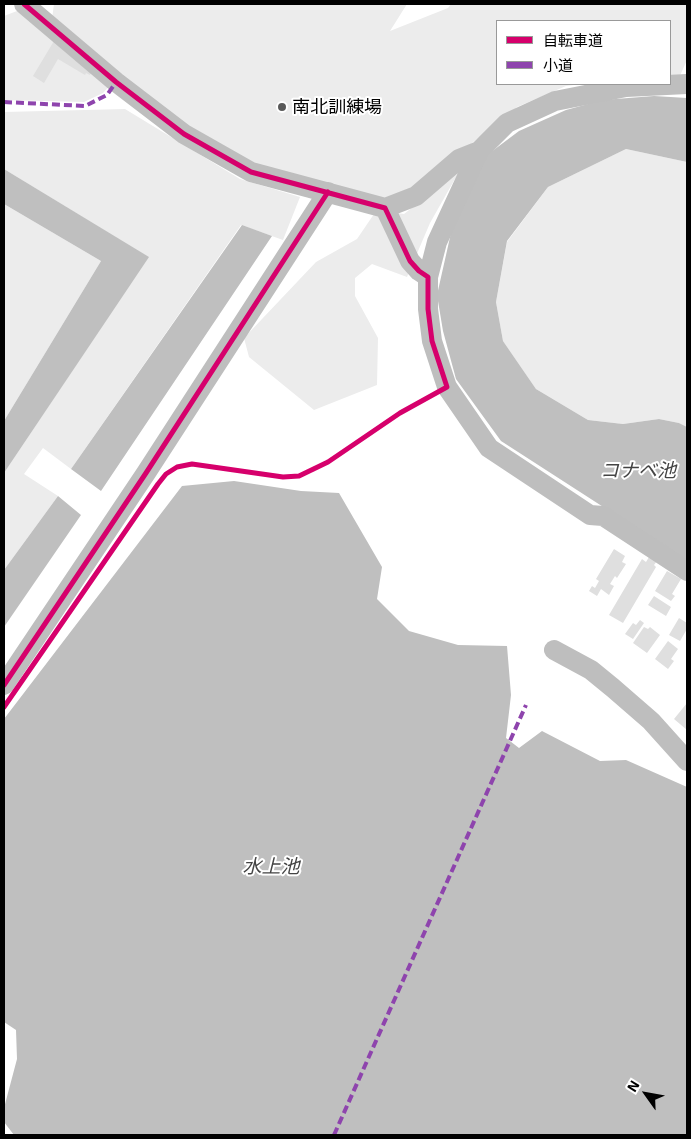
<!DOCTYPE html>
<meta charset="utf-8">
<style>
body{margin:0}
#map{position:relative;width:691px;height:1139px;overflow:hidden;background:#fff;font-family:"Exo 2","Noto Sans JP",sans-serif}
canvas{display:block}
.frame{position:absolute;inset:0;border:5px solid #000;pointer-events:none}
.legend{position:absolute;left:496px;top:20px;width:175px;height:65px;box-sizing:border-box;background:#fff;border:1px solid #999;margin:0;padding:6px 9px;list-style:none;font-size:15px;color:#000}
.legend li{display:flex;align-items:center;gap:10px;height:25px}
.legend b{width:25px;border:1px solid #999}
.north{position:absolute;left:621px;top:1069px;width:50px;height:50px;-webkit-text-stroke:4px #fff;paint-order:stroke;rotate:302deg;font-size:14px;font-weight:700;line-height:20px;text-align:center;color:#000}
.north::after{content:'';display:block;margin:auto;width:18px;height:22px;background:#000;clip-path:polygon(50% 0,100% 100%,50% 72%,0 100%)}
</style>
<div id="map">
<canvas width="691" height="1139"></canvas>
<div class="frame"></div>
<ul class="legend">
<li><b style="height:6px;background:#d6006c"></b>自転車道</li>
<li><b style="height:6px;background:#8e44ad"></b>小道</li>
</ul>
<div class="north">N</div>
</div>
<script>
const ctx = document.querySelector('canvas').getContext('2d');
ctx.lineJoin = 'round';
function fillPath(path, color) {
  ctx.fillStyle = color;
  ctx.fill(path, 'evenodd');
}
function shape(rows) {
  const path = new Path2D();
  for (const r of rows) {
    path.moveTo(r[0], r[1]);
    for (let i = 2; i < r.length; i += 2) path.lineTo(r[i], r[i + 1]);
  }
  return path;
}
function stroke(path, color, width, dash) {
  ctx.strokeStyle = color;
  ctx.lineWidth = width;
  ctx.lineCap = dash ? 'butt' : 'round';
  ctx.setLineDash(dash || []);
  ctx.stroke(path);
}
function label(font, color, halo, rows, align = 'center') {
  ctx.font = font + ' "Exo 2","Noto Sans JP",sans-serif';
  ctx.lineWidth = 4;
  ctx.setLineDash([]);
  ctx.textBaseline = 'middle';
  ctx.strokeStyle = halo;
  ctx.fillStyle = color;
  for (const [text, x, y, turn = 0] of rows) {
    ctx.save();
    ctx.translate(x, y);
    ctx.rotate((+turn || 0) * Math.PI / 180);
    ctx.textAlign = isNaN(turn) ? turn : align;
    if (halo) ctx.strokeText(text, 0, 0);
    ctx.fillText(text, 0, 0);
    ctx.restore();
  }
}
fillPath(shape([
 [54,4,407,4,390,31,448,8,451,4,687,4,687,60,678,80,670,79,670,21,497,21,497,84,582,84,566,86,517,107,402,199,386,200,252,168,206,142,52,19],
 [17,11,114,81,103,93,84,102,4,100,4,16],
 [125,109,240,179,300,197,283,240,241,225,71,469,43,448,24,474,58,496,4,570,4,473,148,257,4,169,4,112],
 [626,149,687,162,687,427,679,423,659,419,623,424,588,420,536,389,503,341,496,302,507,242,548,187],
 [460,170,430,223,407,277,372,264,355,278,355,296,378,338,377,385,314,410,249,357,244,338,316,262,357,239,374,214,361,208,404,214],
 [4,204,101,261,4,421]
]), '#ececec');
fillPath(shape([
 [654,96,687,98,687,162,626,149,548,187,507,241,496,302,503,341,536,389,588,420,623,424,659,419,679,423,687,427,687,561,501,441,456,379,443,331,437,295,453,224,487,155,519,131,566,110,603,100],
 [4,169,149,257,4,473,4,421,101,261,4,204],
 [242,225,272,236,101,491,71,469],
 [234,481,301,491,339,493,382,567,377,599,409,631,458,645,507,646,511,695,506,738,519,748,542,731,600,761,626,760,687,787,687,1135,14,1135,4,1122,4,1108,17,1059,16,1030,4,1022,4,719,182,486],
 [58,496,81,515,4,627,4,570]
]), '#bfbfbf');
fillPath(shape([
 [54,41,93,69,90,75,86,73,85,75,58,59,44,83,33,76],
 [614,549,625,556,622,562,626,564,617,578,615,576,610,584,614,586,609,595,601,589,597,596,589,591,592,586,595,588,599,581,596,579],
 [649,557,657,561,654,565,656,567,623,623,609,615,642,559,646,562],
 [667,571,681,579,672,594,675,596,671,601,655,591],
 [654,596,671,607,666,616,648,605],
 [679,618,687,623,687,629,680,641,669,635],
 [640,620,644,623,633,639,625,634,633,623,636,625],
 [644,627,648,629,650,627,660,635,647,653,633,643],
 [668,641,678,649,671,659,674,661,668,669,655,659],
 [687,703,687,730,674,719]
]), '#dfdfdf');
stroke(shape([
 [24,4,116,82,184,134,251,172,385,208,416,196,459,159,479,151,507,123,555,101,626,87,687,84],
 [479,151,437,242,428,277,428,309,432,341,447,387,489,448,590,515,603,516,687,571],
 [385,208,410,261,419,271,428,277],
 [554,650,591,670,613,688,651,721,687,761],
 [4,685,146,473,328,192]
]), '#bebebe', 20);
stroke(shape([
 [4,102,85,106,107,95,116,82],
 [334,1135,526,705]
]), '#8e44ad', 4, [8, 4]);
stroke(shape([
 [4,685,146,473,328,192],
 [4,707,158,484,166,474,177,467,192,464,283,477,299,476,328,462,400,413,447,387,432,341,428,309,428,277,419,271,410,261,385,208,251,172,184,134,116,82,24,4]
]), '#d6006c', 5);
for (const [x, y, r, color] of [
 [282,107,5,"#595959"]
]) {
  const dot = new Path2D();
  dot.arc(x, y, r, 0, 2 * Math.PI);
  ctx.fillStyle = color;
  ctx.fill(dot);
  stroke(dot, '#fff', 2);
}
label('18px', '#000', '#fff', [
 ["南北訓練場",292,107]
], 'left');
label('italic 19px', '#444', '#fff', [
 ["コナベ池",638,471],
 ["水上池",271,867]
]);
</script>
